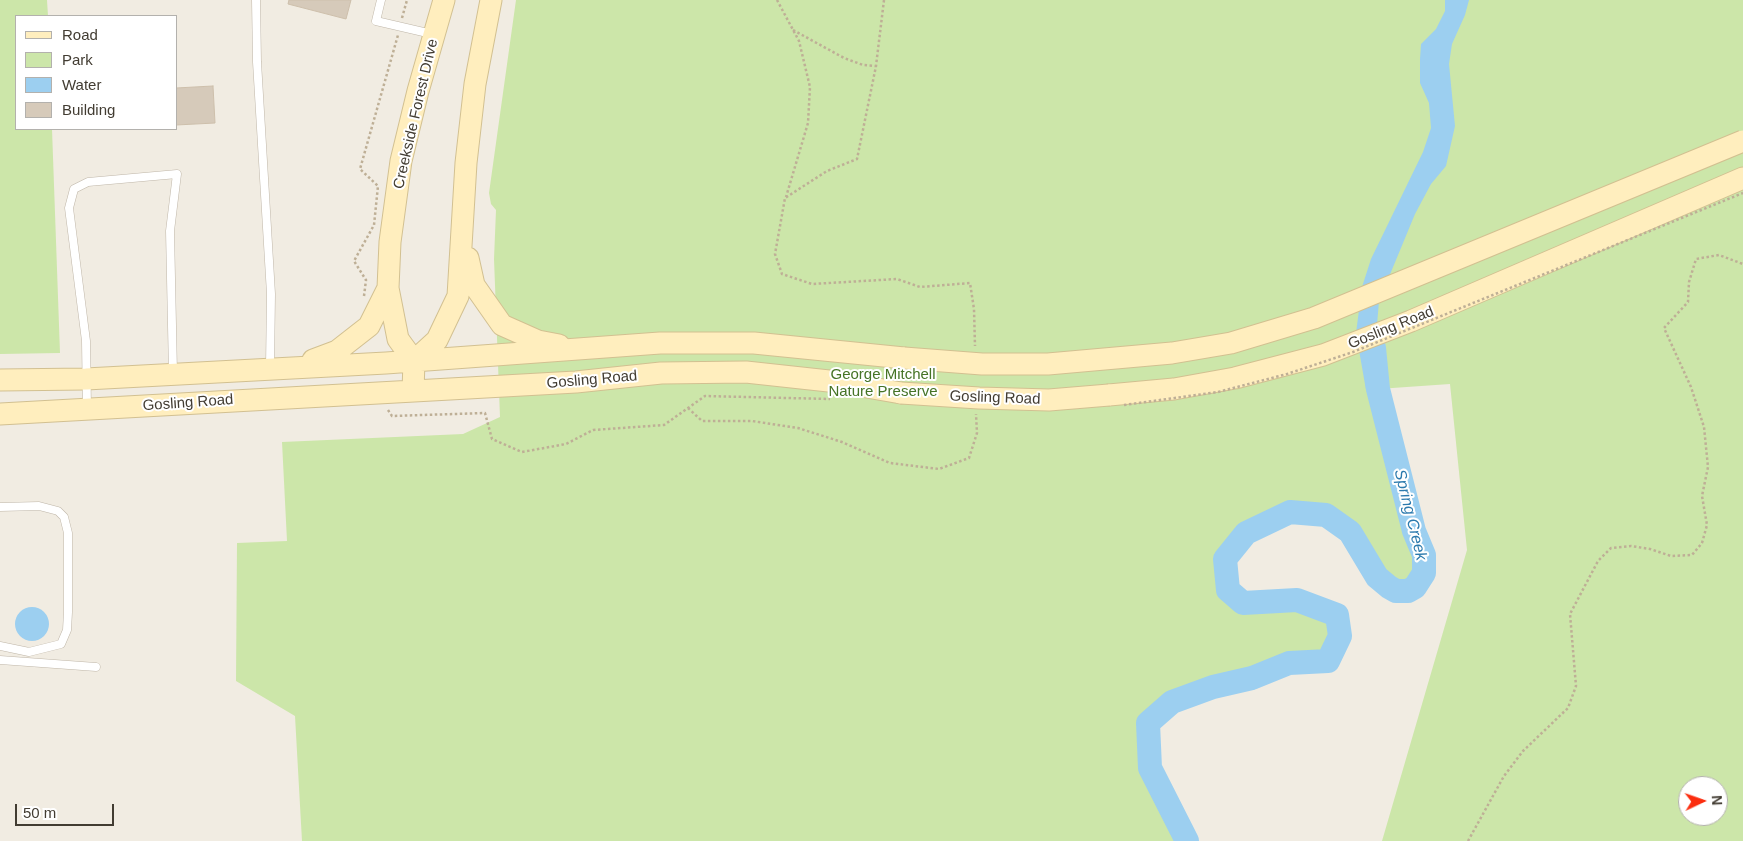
<!DOCTYPE html>
<style>
body{margin:0}
#map{position:relative;width:1743px;height:841px;overflow:hidden;background:#f1ece2;font-family:Helvetica,sans-serif}
canvas{display:block}
.legend{position:absolute;left:15px;top:15px;width:162px;height:115px;box-sizing:border-box;background:#fff;border:1px solid #b3b1ad;margin:0;padding:6px 9px;list-style:none;font-size:15px;color:#423c32}
.legend li{display:flex;align-items:center;gap:10px;height:25px}
.legend b{width:25px;border:1px solid #b3b1ad}
.north{position:absolute;left:1678px;top:776px;width:50px;height:50px;box-sizing:border-box;background:#fff;border:1px solid #b3b1ad;border-radius:50%;rotate:87deg;font-size:14px;font-weight:700;line-height:20px;text-align:center;color:#423c32}
.north::after{content:'';display:block;margin:auto;width:18px;height:22px;background:#fb2d0f;clip-path:polygon(50% 0,100% 100%,50% 72%,0 100%)}
.scale{position:absolute;left:15px;top:804px;width:99px;height:22px;box-sizing:border-box;border:2px solid #423c32;border-top:0;padding-left:6px;font-size:15px;line-height:18px;white-space:nowrap;color:#423c32;-webkit-text-stroke:4px #fff;paint-order:stroke}
</style>
<div id="map">
<canvas width="1743" height="841"></canvas>
<ul class="legend">
<li><b style="height:6px;background:#ffeebe"></b>Road</li>
<li><b style="height:14px;background:#cce6a9"></b>Park</li>
<li><b style="height:14px;background:#9ccff0"></b>Water</li>
<li><b style="height:14px;background:#d6caba"></b>Building</li>
</ul>
<div class="north">N</div>
<div class="scale">50 m</div>
</div>
<script>
const ctx = document.querySelector('canvas').getContext('2d');
ctx.lineJoin = 'round';
function fillPath(path, color) {
  ctx.fillStyle = color;
  ctx.fill(path, 'evenodd');
}
function shape(rows) {
  const path = new Path2D();
  for (const r of rows) {
    if (r.length === 3) {
      path.moveTo(r[0] + r[2], r[1]);
      path.arc(r[0], r[1], r[2], 0, 2 * Math.PI);
      continue;
    }
    path.moveTo(r[0], r[1]);
    for (let i = 2; i < r.length; i += 2) path.lineTo(r[i], r[i + 1]);
  }
  return path;
}
function stroke(path, color, width, dash) {
  ctx.strokeStyle = color;
  ctx.lineWidth = width;
  ctx.lineCap = dash ? 'butt' : 'round';
  ctx.setLineDash(dash || []);
  ctx.stroke(path);
}
function label(font, color, halo, rows, align = 'center') {
  ctx.font = font + ' Helvetica,sans-serif';
  ctx.lineWidth = 4;
  ctx.setLineDash([]);
  ctx.textBaseline = 'middle';
  ctx.strokeStyle = halo;
  ctx.fillStyle = color;
  for (const [text, x, y, turn = 0] of rows) {
    ctx.save();
    ctx.translate(x, y);
    ctx.rotate((+turn || 0) * Math.PI / 180);
    ctx.textAlign = isNaN(turn) ? turn : align;
    if (halo) ctx.strokeText(text, 0, 0);
    ctx.fillText(text, 0, 0);
    ctx.restore();
  }
}
fillPath(shape([
 [0,0,47,0,48,16,16,16,16,129,52,129,60,353,0,354],
 [516,0,1743,0,1743,841,1382,841,1467,550,1450,384,1378,389,1414,531,1424,555,1424,573,1415,587,1408,591,1396,591,1383,583,1350,532,1326,515,1290,512,1246,533,1225,559,1228,590,1243,603,1297,600,1337,615,1340,636,1328,661,1289,663,1252,678,1213,687,1172,702,1148,723,1150,768,1187,841,302,841,295,716,236,681,237,543,287,541,282,442,463,434,500,417,494,259,496,210,491,204,489,193],
 [1688,786,1718,786,1718,816,1688,816]
]), '#cce6a9');
fillPath(shape([
 [1445,0,1469,0,1465,15,1452,44,1449,64,1455,126,1446,166,1431,184,1415,214,1379,301,1377,325,1387,373,1366,390,1356,333,1362,287,1371,259,1423,152,1431,128,1429,103,1420,83,1420,59,1421,44,1436,29,1445,11],
 [32,624,17]
]), '#9ccff0');
stroke(shape([
 [1187,841,1150,768,1148,723,1172,702,1213,687,1252,678,1289,663,1328,661,1340,636,1337,615,1297,600,1243,603,1228,590,1225,559,1246,533,1290,512,1326,515,1350,532,1377,577,1389,587,1396,591,1408,591,1415,587,1424,573,1424,555,1414,531,1378,389,1374,348]
]), '#9ccff0', 24);
const building = shape([
 [289,0,351,0,346,19,288,4,289,0],
 [213,86,215,123,176,125,176,88,213,86]
]);
fillPath(building, '#d6caba');
stroke(building, '#cdbfab', 1);
const lane = shape([
 [256,0,257,62,271,294,270,367],
 [381,0,376,21,432,34],
 [87,409,86,341,69,208,74,189,88,182,177,174,170,231,173,373],
 [0,507,39,506,58,511,64,517,68,533,68,612,67,630,61,644,29,652,0,646],
 [0,660,96,667]
]);
const secondary = shape([
 [468,258,474,285,502,325,538,341,559,345],
 [313,360,337,351,369,326,388,288],
 [414,361,437,340,458,296,466,163,475,84,491,0],
 [0,380,86,379,386,363,660,343,754,343,904,358],
 [413,391,414,361,398,339,388,288,390,242,401,161,418,91,444,0],
 [1109,395,1174,389,1235,378,1323,355,1411,321,1743,178],
 [0,414,576,382,661,373,746,372,838,382,901,393]
]);
stroke(lane, '#bfb6a8', 9);
stroke(secondary, '#d2c091', 23);
stroke(shape([
 [777,0,799,41,810,87,808,123,786,197],
 [884,0,876,66,857,159,827,171,785,198,775,254,782,274,812,284,897,279,920,287,970,283,974,309,975,346],
 [402,18,407,0],
 [793,30,844,58,863,65,876,66],
 [364,296,366,280,354,261,374,225,378,186,360,169,398,35],
 [688,408,702,421,752,421,798,428,842,442,890,463,939,469,969,458,977,433,976,414],
 [388,410,392,416,485,413,492,439,522,452,566,444,593,430,664,425,705,396,830,399],
 [1468,841,1504,776,1523,751,1568,708,1576,686,1570,614,1598,561,1611,548,1631,546,1650,549,1671,556,1692,555,1702,543,1707,525,1702,496,1708,467,1704,427,1691,387,1664,328,1688,302,1689,282,1696,259,1719,255,1743,264]
]), '#beaf96', 2.5, [2.5, 2.5]);
stroke(lane, '#fff', 8);
stroke(secondary, '#ffeebe', 21);
const secondaryBridge = shape([
 [904,358,982,364,1048,364,1172,353,1231,343,1314,318,1743,141],
 [901,393,979,398,1049,400,1109,395]
]);
stroke(secondaryBridge, '#d2c091', 23, []);
stroke(shape([
 [1124,405,1218,392,1287,374,1353,352,1743,193]
]), '#beaf96', 2.5, [2.5, 2.5]);
stroke(secondaryBridge, '#ffeebe', 21);
label('15px', '#423c32', '#fff', [
 ["Creekside Forest Drive",416,114,-77],
 ["Gosling Road",1391,328,-22],
 ["Gosling Road",592,380,-5],
 ["Gosling Road",995,398,2],
 ["Gosling Road",188,403,-4]
]);
label('15px', '#457326', '#fff', [
 ["George Mitchell",883,375],
 ["Nature Preserve",883,392]
]);
label('italic 16px', '#2c7aad', '#fff', [
 ["Spring Creek",1410,515,76]
]);
</script>
